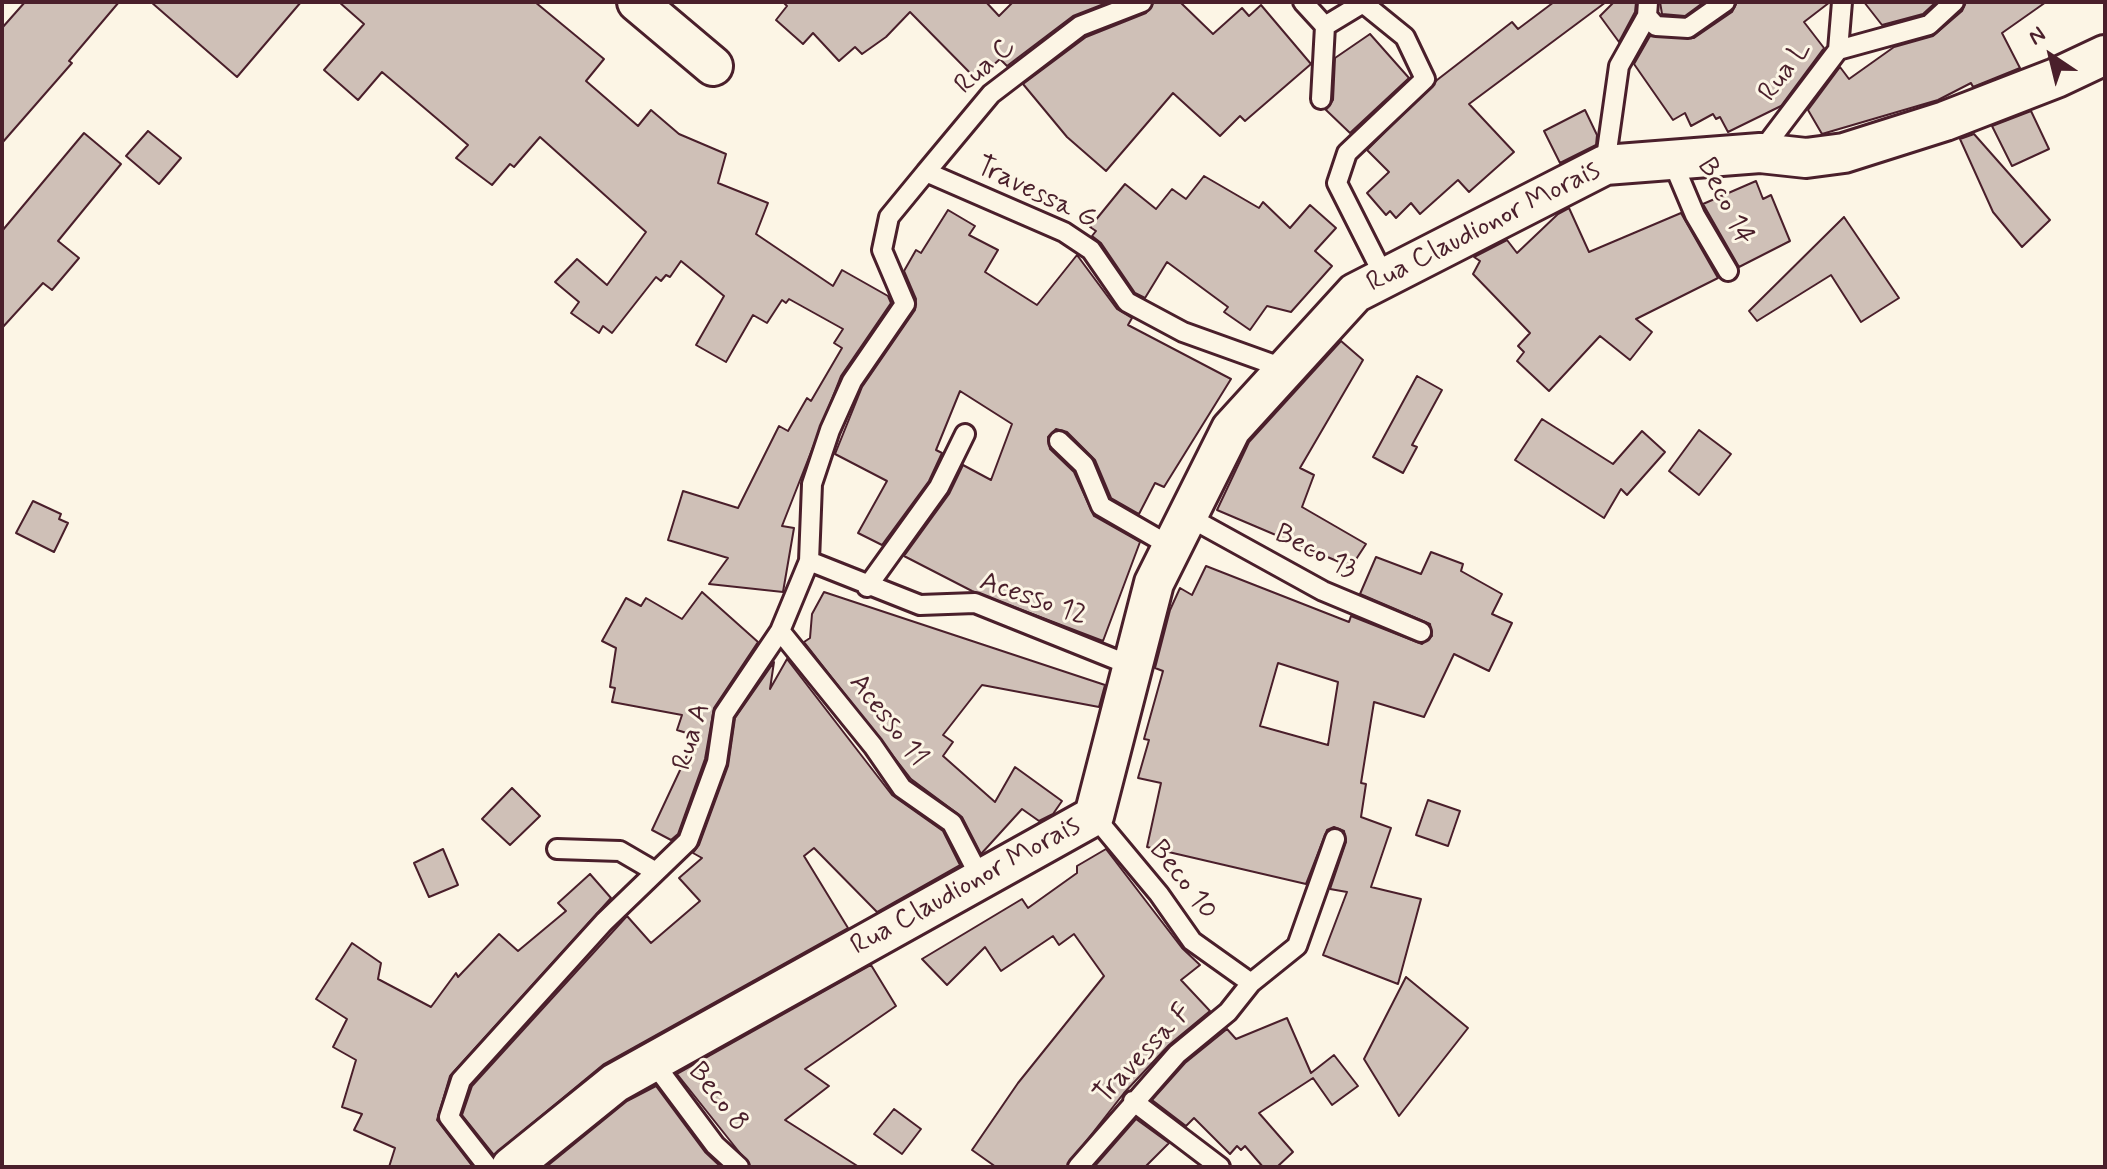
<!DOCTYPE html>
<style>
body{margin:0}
#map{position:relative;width:2107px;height:1169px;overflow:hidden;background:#fcf5e5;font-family:Mynerve,sans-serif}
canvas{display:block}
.frame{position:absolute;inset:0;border:4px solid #4a1f2b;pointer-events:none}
.north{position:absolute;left:2011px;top:16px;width:80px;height:80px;-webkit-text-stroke:6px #fcf5e5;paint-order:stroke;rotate:325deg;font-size:22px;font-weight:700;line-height:32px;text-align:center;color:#4a1f2b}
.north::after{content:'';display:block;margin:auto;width:28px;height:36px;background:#4a1f2b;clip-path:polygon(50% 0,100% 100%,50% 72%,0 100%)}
</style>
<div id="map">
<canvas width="2107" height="1169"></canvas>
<div class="frame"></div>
<div class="north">N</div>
</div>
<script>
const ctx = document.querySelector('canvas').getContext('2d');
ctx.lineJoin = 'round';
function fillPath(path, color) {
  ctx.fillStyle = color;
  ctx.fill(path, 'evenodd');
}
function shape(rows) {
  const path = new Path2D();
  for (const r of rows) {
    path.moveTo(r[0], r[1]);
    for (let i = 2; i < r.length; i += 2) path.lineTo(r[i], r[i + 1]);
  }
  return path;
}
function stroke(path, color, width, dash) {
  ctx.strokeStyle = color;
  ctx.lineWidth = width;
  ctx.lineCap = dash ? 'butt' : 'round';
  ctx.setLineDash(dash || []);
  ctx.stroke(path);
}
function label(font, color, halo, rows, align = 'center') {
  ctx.font = font + ' Mynerve,sans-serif';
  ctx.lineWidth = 6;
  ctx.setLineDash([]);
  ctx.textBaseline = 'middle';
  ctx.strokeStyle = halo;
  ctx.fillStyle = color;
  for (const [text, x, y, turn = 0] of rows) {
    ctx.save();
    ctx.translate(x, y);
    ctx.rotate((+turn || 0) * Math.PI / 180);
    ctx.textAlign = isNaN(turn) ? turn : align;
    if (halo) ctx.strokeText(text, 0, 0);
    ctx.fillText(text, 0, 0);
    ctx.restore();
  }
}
const building = shape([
 [25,2,119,2,69,61,72,63,2,143,2,28,25,2],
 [151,2,301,2,237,77,151,2],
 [339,2,535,2,604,59,586,81,638,126,651,110,679,134,726,154,718,183,768,203,756,234,833,286,842,270,888,296,891,303,841,376,782,526,794,528,783,592,709,584,728,558,668,540,683,491,738,508,779,426,788,431,807,398,811,401,842,348,834,343,843,329,789,299,786,303,782,300,767,323,753,315,726,362,696,345,724,296,681,261,670,277,666,275,661,281,656,277,612,333,603,326,599,333,571,313,579,302,555,282,577,259,607,285,646,232,540,137,514,167,510,164,492,185,456,158,468,145,382,72,358,100,324,70,364,24,339,2],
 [783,2,986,2,999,16,1013,2,1109,2,1073,16,1007,66,1000,59,977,80,910,12,886,37,862,54,855,47,839,61,813,33,803,44,776,20,787,6,783,2],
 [1154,2,1180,2,1213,34,1242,8,1249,16,1261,5,1311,64,1245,121,1240,116,1220,136,1173,93,1106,171,1067,137,1023,84,1086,37,1146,13,1154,2],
 [1554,2,1606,2,1469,104,1514,152,1469,192,1458,180,1420,214,1411,203,1396,218,1390,211,1386,215,1367,193,1389,172,1367,150,1437,80,1512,22,1518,29,1554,2],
 [1614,2,1636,2,1635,12,1619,42,1600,16,1614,2],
 [1660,2,1704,2,1685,16,1662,14,1660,2],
 [1737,2,1830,2,1804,22,1824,48,1781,106,1728,132,1720,117,1716,119,1713,114,1691,126,1685,113,1673,120,1634,64,1650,36,1694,38,1732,12,1737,2],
 [1864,2,1936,2,1923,14,1882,25,1864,2],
 [1966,2,2046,2,2002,33,2020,68,1973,87,1971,83,1938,100,1822,134,1808,110,1840,67,1849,79,1894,47,1933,36,1962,11,1966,2],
 [1370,34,1409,78,1350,133,1326,110,1333,100,1335,58,1370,34],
 [1585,110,1597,135,1596,145,1560,163,1544,131,1585,110],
 [2031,111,2049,149,2012,166,1992,126,2031,111],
 [148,131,181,158,159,184,126,156,148,131],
 [84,133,121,164,58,241,79,258,52,290,43,283,2,328,2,231,84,133],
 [1974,134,2050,220,2022,247,1993,212,1960,139,1974,134],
 [1204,176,1259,208,1263,202,1290,228,1310,205,1336,228,1315,251,1332,266,1291,312,1267,306,1250,330,1224,312,1228,307,1167,262,1145,298,1135,293,1101,243,1092,236,1096,231,1090,227,1125,184,1156,209,1172,189,1186,199,1204,176],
 [1756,181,1763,199,1771,195,1790,241,1739,267,1703,204,1756,181],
 [1569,208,1589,252,1681,213,1718,278,1636,319,1652,332,1630,360,1600,336,1549,391,1517,361,1524,352,1518,346,1530,333,1473,274,1480,261,1474,257,1507,240,1517,253,1558,214,1569,208],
 [948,210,975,226,969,235,998,250,985,272,1037,305,1077,255,1117,309,1132,318,1128,325,1231,379,1164,487,1155,483,1139,514,1111,498,1095,460,1067,432,1056,429,1048,437,1050,449,1074,472,1094,516,1140,542,1103,641,972,591,904,556,949,494,963,465,991,480,1012,424,960,391,936,450,942,453,929,481,882,545,858,533,887,481,835,454,862,387,915,310,916,299,904,271,916,250,921,253,948,210],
 [1844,217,1899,298,1861,322,1831,275,1757,321,1749,311,1844,217],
 [1341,341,1363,360,1300,468,1314,475,1302,507,1366,544,1351,567,1217,510,1249,442,1341,341],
 [1417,376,1442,390,1412,445,1417,447,1403,473,1373,457,1417,376],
 [1542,419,1613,464,1642,431,1665,452,1627,495,1621,489,1604,518,1515,460,1542,419],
 [1699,430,1731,454,1699,495,1669,471,1699,430],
 [33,501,61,514,59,519,68,523,54,552,16,533,33,501],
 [1431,552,1463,564,1461,571,1502,594,1492,614,1512,623,1489,671,1454,654,1424,717,1374,702,1361,783,1366,784,1361,817,1391,828,1371,887,1421,899,1398,984,1323,955,1347,892,1330,889,1346,842,1344,831,1334,827,1327,830,1306,884,1147,847,1161,783,1138,778,1149,740,1144,739,1163,671,1155,668,1170,610,1180,588,1192,595,1206,566,1349,622,1351,616,1422,644,1432,636,1430,624,1360,594,1376,557,1421,574,1431,552],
 [1278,663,1338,682,1328,745,1260,726,1278,663],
 [702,592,758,642,714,708,705,759,678,834,671,840,652,830,696,736,677,730,682,715,612,702,615,688,610,687,616,648,602,641,626,598,641,606,646,598,682,619,702,592],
 [824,592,1105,685,1099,707,982,685,943,735,953,742,943,756,995,802,1015,767,1062,801,1053,814,1039,821,1022,809,981,854,962,817,911,779,804,642,810,638,812,614,824,592],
 [787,659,892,795,943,831,960,865,877,912,814,848,804,856,848,928,604,1064,494,1155,462,1115,472,1086,627,916,651,943,700,901,679,878,702,858,693,853,699,845,728,766,735,718,774,662,770,689,787,659],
 [512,788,540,816,510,845,482,819,512,788],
 [1428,800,1460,811,1448,846,1416,835,1428,800],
 [443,849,458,885,429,897,414,863,443,849],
 [1106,849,1182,948,1200,965,1181,980,1210,1011,1169,1045,1124,1093,1066,1167,996,1167,972,1150,1018,1083,1104,976,1074,934,1059,945,1053,936,1001,971,985,947,947,985,922,959,1022,899,1028,908,1077,873,1077,866,1106,849],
 [590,874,611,898,450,1076,437,1120,473,1167,389,1167,395,1148,354,1130,362,1114,342,1107,356,1060,333,1047,347,1019,316,999,352,943,381,963,378,979,431,1007,456,973,458,977,499,934,518,951,566,911,558,903,590,874],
 [871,965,896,1006,805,1069,829,1086,785,1120,859,1167,751,1167,677,1074,871,965],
 [1406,977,1468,1028,1399,1116,1364,1059,1406,977],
 [1287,1018,1311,1073,1334,1055,1358,1086,1332,1105,1313,1078,1259,1113,1293,1152,1277,1167,1263,1167,1245,1146,1241,1150,1237,1146,1230,1154,1194,1118,1186,1126,1152,1100,1185,1063,1227,1029,1236,1039,1287,1018],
 [656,1086,705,1152,721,1167,546,1167,627,1101,656,1086],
 [894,1109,921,1129,902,1154,874,1134,894,1109],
 [1136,1119,1169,1143,1145,1167,1094,1167,1136,1119]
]);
fillPath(building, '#cfc0b7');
stroke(building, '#4a1f2b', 2);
const lane = shape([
 [1303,2,1325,26,1363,3,1405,37,1425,79,1347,153,1337,183,1385,278],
 [1647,16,1656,26,1688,28,1725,2],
 [1838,50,1842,2],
 [1321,99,1325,26],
 [1760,153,1838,50,1929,25,1954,2],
 [1671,158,1695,215,1728,271],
 [1605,165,1619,66,1647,16,1648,2],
 [926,172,991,94,1080,26,1142,2],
 [1059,441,1084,465,1101,506,1172,547],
 [1187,516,1323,591,1421,632],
 [809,561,920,605,975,603,1132,666],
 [867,587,939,487,965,434],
 [780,631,873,746,902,788,952,823,981,879],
 [1094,816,1159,894,1192,941,1251,983,1297,946,1335,839],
 [557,849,620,851,656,872],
 [653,1062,715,1145,739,1167],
 [1133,1101,1220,1167],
 [488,1167,449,1117,461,1080,604,922,688,841,717,762,724,714,780,631,809,561,812,484,830,430,852,381,905,304,882,250,889,217,926,172,1064,232,1091,250,1127,302,1183,332,1286,369],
 [1078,1167,1177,1054,1228,1012,1251,983]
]);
const street = shape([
 [637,2,713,66],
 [511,1167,615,1083,1094,816,1154,583,1231,429,1355,293,1605,165,1760,153,1806,158,1844,153,1945,121,2056,78,2105,55]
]);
stroke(lane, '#4a1f2b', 24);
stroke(street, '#4a1f2b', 44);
stroke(lane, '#fcf5e5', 18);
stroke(street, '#fcf5e5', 38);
label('28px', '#4a1f2b', '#fcf5e5', [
 ["Rua C",986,67,-42],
 ["Rua L",1786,72,-53],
 ["Travessa G",1036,194,26],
 ["Beco 14",1724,202,63],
 ["Rua Claudionor Morais",1484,228,-27],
 ["Beco 13",1315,553,27],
 ["Acesso 12",1033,600,19],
 ["Acesso 11",887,721,52],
 ["Rua A",693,737,-73],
 ["Beco 10",1182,881,52],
 ["Rua Claudionor Morais",966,887,-29],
 ["Travessa F",1144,1055,-46],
 ["Beco 8",717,1098,52]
]);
</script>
